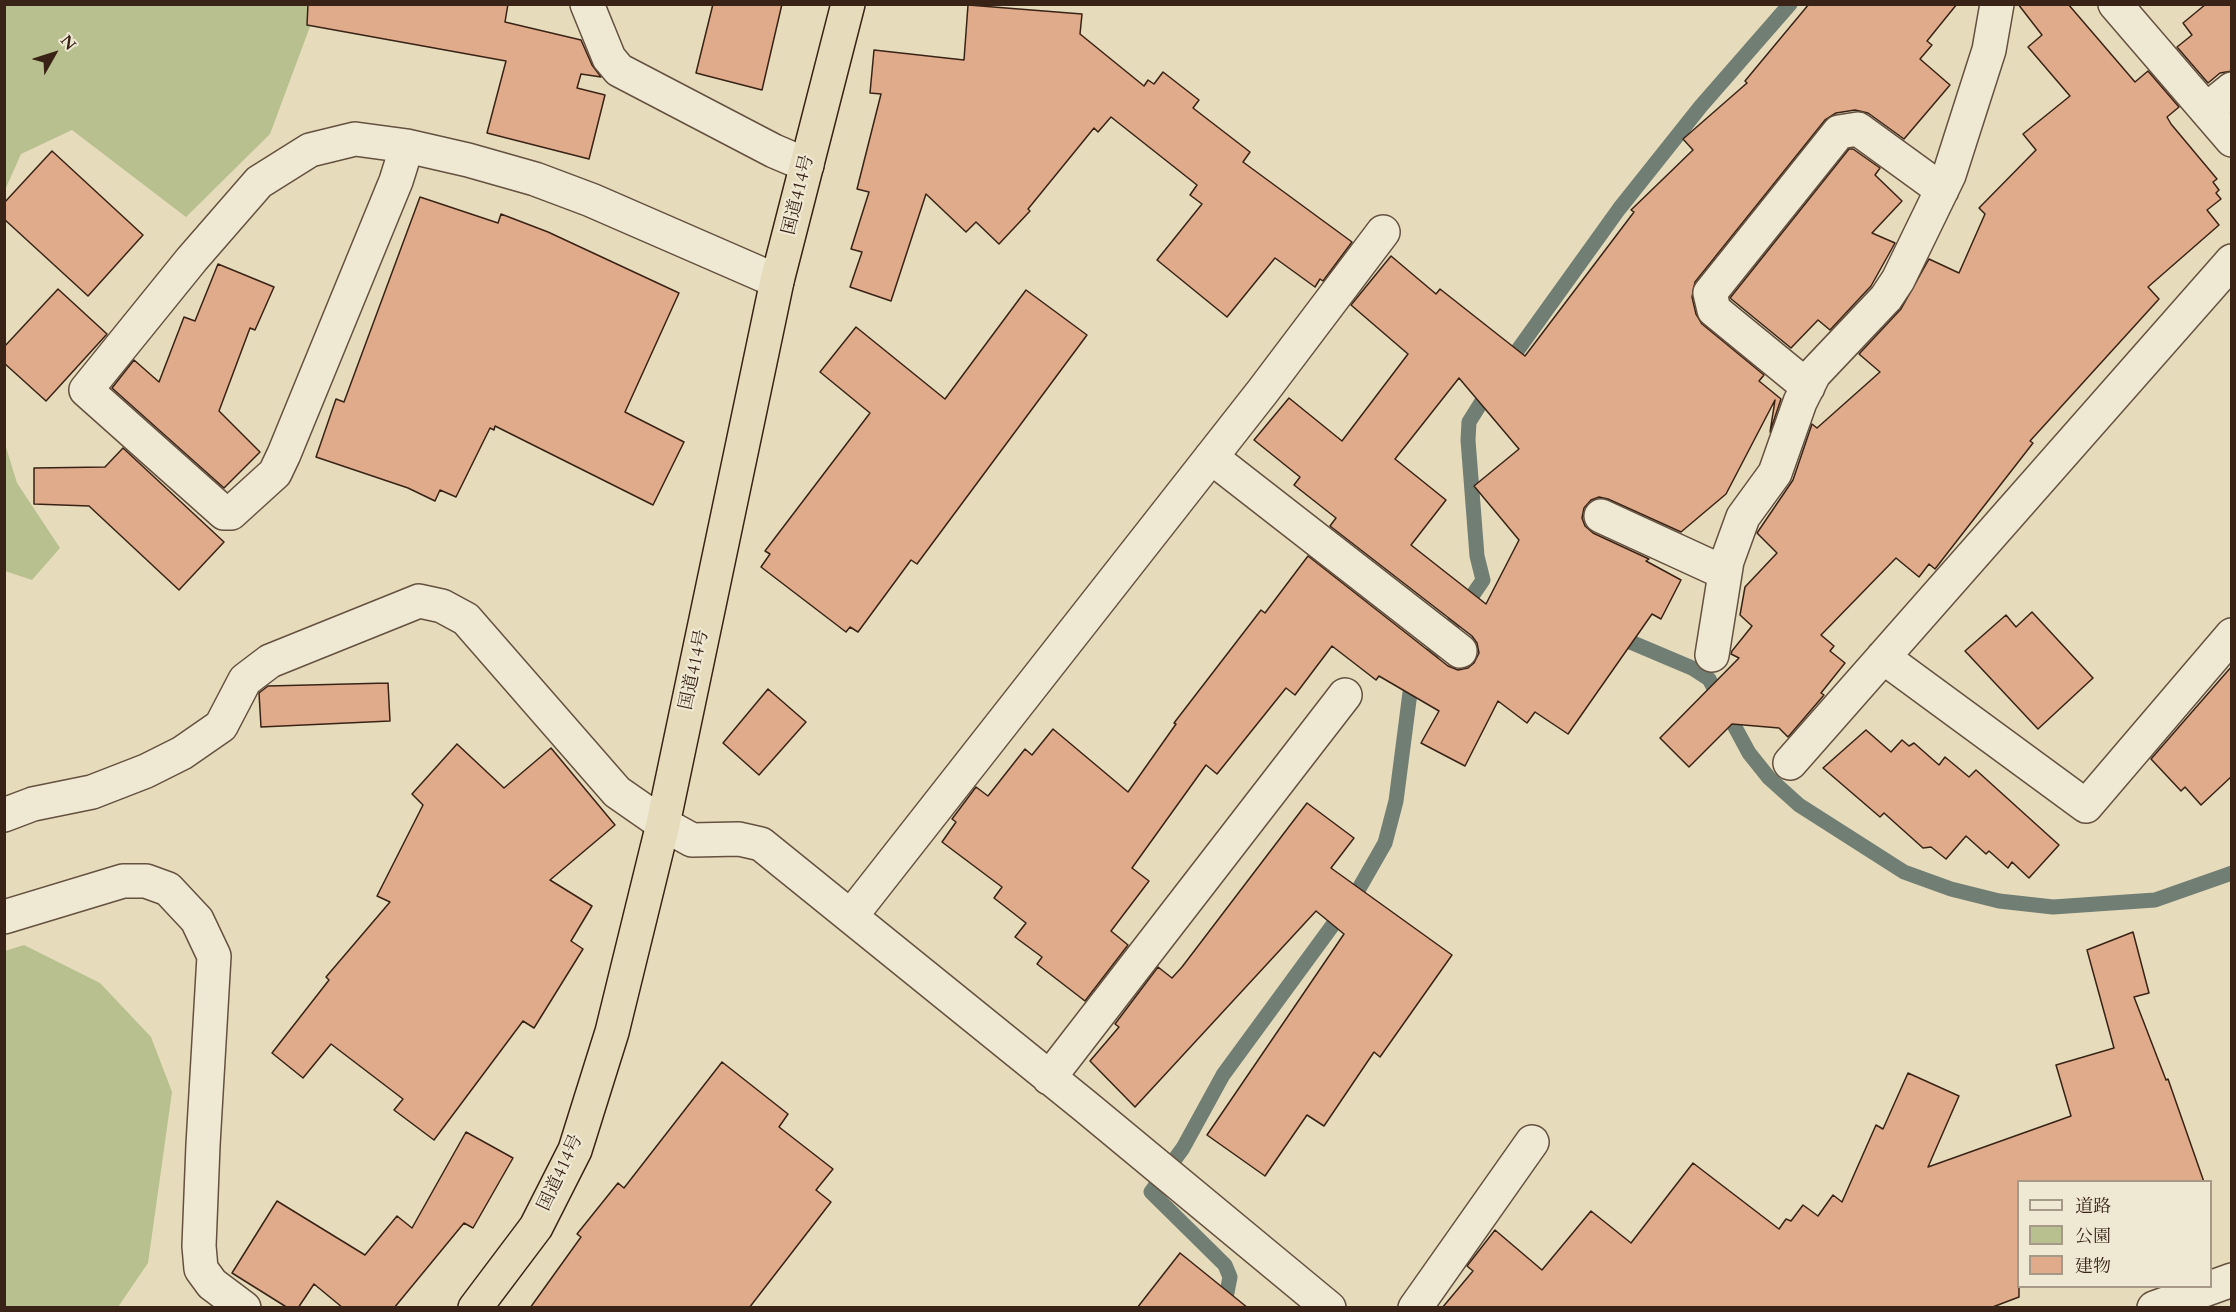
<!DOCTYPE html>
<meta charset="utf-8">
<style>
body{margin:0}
#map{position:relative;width:2236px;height:1312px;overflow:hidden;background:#e6dbbb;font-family:Cardo,"Noto Serif JP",serif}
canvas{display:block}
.frame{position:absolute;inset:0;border:6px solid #392316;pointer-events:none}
.legend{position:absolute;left:2017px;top:1180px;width:195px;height:108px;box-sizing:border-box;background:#efe8d3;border:2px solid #a69987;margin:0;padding:8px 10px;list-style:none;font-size:18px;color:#392316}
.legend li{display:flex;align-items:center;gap:12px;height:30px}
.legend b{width:30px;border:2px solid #a69987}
.north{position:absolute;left:24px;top:24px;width:60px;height:60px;-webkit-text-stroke:4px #efe8d3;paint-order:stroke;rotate:51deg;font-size:16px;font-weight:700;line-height:24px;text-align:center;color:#392316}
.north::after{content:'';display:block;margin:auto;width:21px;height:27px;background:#392316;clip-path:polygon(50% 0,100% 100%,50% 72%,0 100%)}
</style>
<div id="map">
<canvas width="2236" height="1312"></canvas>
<div class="frame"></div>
<ul class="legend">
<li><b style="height:8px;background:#efe8d3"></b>道路</li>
<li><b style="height:16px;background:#b7c08e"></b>公園</li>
<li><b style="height:16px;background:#dfab8b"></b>建物</li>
</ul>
<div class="north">N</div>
</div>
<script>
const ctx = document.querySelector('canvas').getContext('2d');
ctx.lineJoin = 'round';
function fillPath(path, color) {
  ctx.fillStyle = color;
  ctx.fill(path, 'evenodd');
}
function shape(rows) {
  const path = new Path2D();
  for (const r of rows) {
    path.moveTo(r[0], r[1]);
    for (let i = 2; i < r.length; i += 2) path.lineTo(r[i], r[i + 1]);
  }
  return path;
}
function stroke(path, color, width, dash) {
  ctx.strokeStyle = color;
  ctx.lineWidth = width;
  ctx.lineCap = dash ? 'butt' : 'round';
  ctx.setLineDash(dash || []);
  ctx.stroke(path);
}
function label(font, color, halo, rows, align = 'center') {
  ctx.font = font + ' Cardo,"Noto Serif JP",serif';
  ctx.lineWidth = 4.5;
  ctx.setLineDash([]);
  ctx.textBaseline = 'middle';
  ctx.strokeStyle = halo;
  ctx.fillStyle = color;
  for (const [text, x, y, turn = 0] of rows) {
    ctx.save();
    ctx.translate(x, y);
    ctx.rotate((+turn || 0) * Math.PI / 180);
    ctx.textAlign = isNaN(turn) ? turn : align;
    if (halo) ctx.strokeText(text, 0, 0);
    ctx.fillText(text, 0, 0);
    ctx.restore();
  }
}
fillPath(shape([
 [5,5,318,5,270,134,186,217,72,130,21,154,5,190],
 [5,444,17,483,60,548,32,580,5,571],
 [24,945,100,983,151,1037,172,1092,148,1263,118,1307,5,1307,5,951]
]), '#b7c08e');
stroke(shape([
 [1507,365,1619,209,1701,106,1790,4],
 [1614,635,1692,668,1709,679,1749,753,1769,778,1799,805,1904,872,1951,889,1999,901,2053,907,2155,900,2232,873],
 [1224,1308,1230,1277,1225,1265,1151,1192,1183,1148,1223,1075,1357,892,1385,843,1396,801,1411,685,1483,580,1477,556,1468,440,1469,422,1491,387]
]), '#717e74', 15);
const building = shape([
 [308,4,508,4,505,22,581,40,592,65,601,77,581,74,577,88,605,95,589,159,487,133,506,61,307,25,308,4],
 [713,4,782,4,762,90,696,73,713,4],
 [1809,4,1957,4,1927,41,1932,45,1920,59,1950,85,1904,139,1868,113,1855,110,1836,113,1825,120,1695,282,1692,297,1696,314,1702,324,1764,375,1759,381,1781,399,1770,432,1775,400,1726,494,1681,532,1608,499,1599,497,1591,500,1584,508,1582,518,1585,526,1593,533,1649,559,1646,561,1681,580,1661,619,1652,614,1568,734,1535,712,1527,723,1498,701,1465,766,1421,743,1439,711,1379,676,1376,680,1332,646,1295,695,1286,688,1217,774,1206,765,1132,868,1149,881,1111,931,1128,945,1085,1001,1037,964,1042,957,1015,937,1026,923,994,898,1002,887,942,842,956,822,952,819,976,787,988,796,1025,749,1032,755,1053,729,1128,792,1176,724,1174,723,1261,610,1265,613,1308,556,1448,666,1458,670,1468,668,1474,663,1479,653,1477,643,1472,636,1330,526,1336,518,1294,485,1300,477,1254,440,1289,398,1342,441,1408,354,1351,305,1391,256,1436,294,1440,289,1525,356,1634,212,1631,210,1693,150,1683,139,1747,83,1745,81,1809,4],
 [1459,378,1519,449,1474,486,1519,540,1486,604,1411,545,1446,500,1395,459,1459,378],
 [2018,4,2068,4,2135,82,2148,71,2179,107,2167,117,2171,124,2217,179,2213,182,2219,190,2216,193,2221,199,2207,210,2219,225,2148,287,2159,299,2030,441,2033,443,1935,569,1929,564,1919,577,1896,558,1821,635,1834,646,1830,651,1845,663,1821,693,1824,695,1788,737,1779,728,1732,724,1689,767,1660,738,1739,658,1731,654,1732,651,1752,626,1740,615,1745,587,1777,553,1757,533,1793,480,1812,424,1817,428,1880,372,1859,354,1901,309,1929,259,1959,273,1985,214,1979,208,2036,150,2023,134,2070,96,2028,47,2042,35,2018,4],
 [2206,4,2232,4,2232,71,2220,73,2208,83,2177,47,2192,35,2183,23,2206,4],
 [968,5,1082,14,1080,34,1144,86,1148,80,1154,84,1163,72,1199,100,1193,108,1250,152,1243,162,1352,242,1323,281,1320,279,1315,287,1275,258,1227,317,1157,260,1202,204,1190,195,1197,185,1111,117,1098,132,1094,128,1028,209,1030,211,999,244,976,222,966,232,926,194,891,301,850,287,862,252,851,249,869,192,857,189,881,94,870,93,874,50,964,60,968,5],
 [1849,149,1853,149,1880,168,1875,175,1902,201,1872,233,1895,243,1871,286,1830,330,1818,320,1791,348,1730,298,1849,149],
 [52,151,143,235,88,296,4,219,4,203,52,151],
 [420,197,498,223,501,214,548,232,679,293,625,412,684,442,653,505,495,426,494,430,490,428,456,497,440,490,435,501,408,488,316,457,336,399,344,402,420,197],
 [218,264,274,287,255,330,250,328,219,411,260,452,224,488,112,388,134,360,159,382,184,317,195,321,218,264],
 [58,289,107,334,46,401,4,363,4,347,58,289],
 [1026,290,1087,335,917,564,911,560,858,632,850,627,846,632,761,567,770,554,765,551,870,413,820,372,856,327,945,399,1026,290],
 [123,448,224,542,179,590,89,506,34,504,34,468,105,467,123,448],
 [2032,612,2093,678,2038,729,1965,651,2006,615,2016,627,2032,612],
 [2232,666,2232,776,2201,805,2185,787,2181,791,2151,759,2232,666],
 [388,683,390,721,261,727,259,693,268,686,388,683],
 [768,689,806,722,759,775,723,743,768,689],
 [1866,730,1891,752,1902,740,1909,746,1914,743,1939,765,1945,757,1969,777,1976,770,2059,845,2029,878,2012,862,2008,868,1989,851,1986,854,1966,836,1946,859,1931,847,1923,848,1884,813,1880,817,1823,768,1866,730],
 [457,744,504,788,551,748,615,825,550,880,592,906,571,941,583,949,534,1028,523,1021,434,1140,394,1110,403,1099,331,1044,303,1078,272,1053,329,980,326,977,390,902,377,896,423,805,412,794,457,744],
 [1307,803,1354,838,1331,868,1452,955,1380,1057,1374,1052,1324,1126,1307,1115,1265,1176,1207,1135,1344,934,1316,911,1135,1107,1090,1061,1119,1027,1115,1024,1158,967,1172,978,1182,967,1307,803],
 [2133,932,2149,993,2134,997,2166,1080,2168,1079,2204,1182,2019,1182,2019,1297,1990,1308,1442,1308,1473,1271,1467,1266,1495,1230,1542,1270,1591,1211,1631,1243,1693,1163,1779,1229,1786,1219,1791,1221,1803,1205,1818,1216,1833,1195,1842,1202,1876,1125,1883,1129,1908,1073,1959,1096,1928,1167,2071,1116,2056,1065,2114,1048,2087,950,2133,932],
 [722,1062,788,1114,779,1127,833,1169,816,1190,831,1202,749,1308,530,1308,581,1237,577,1234,618,1183,624,1188,722,1062],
 [466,1132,513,1158,473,1228,464,1223,394,1308,343,1308,314,1284,298,1308,288,1308,232,1273,277,1201,365,1255,397,1216,412,1228,466,1132],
 [1180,1253,1248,1308,1137,1308,1180,1253]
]);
fillPath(building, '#dfab8b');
stroke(building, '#392316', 1.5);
const minor = shape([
 [587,4,609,58,619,70,774,151,807,165],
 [2115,4,2232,140],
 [2206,110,2232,89],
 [407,146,396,181,284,454,275,473,231,513,224,513,86,390,192,259,259,182,310,150,355,139,407,146,468,160,535,179,591,200,777,281],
 [1808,387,1714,310,1710,293,1839,132,1858,129,1942,190],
 [1211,457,1460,651],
 [1601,516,1725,573],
 [1712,655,1727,561,1743,517,1775,473,1800,402,1814,374,1886,298,1898,280,1949,175,1989,50,1997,4],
 [1883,657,2086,806,2232,635],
 [1790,763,2232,261],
 [4,815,33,804,92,792,146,771,182,753,221,726,245,680,270,661,419,601,442,606,466,619,617,792,663,824,692,840,739,839,761,844,1085,1106,1329,1308],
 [851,916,1263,391,1383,232],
 [4,917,123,881,146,881,168,889,197,920,214,956,203,1145,199,1246,201,1269,212,1284,244,1308],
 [1049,1078,1345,695],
 [1415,1308,1532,1142],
 [2154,1308,2232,1280]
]);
const highway = shape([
 [475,1308,536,1227,575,1150,612,1032,663,824,777,281,848,4]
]);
stroke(minor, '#64513f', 36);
stroke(highway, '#392316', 36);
stroke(minor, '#efe8d3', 33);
stroke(highway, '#e6dbbb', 33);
label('18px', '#392316', '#efe8d3', [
 ["国道414号",799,195,-76],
 ["国道414号",695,670,-78],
 ["国道414号",561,1173,-65]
]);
</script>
